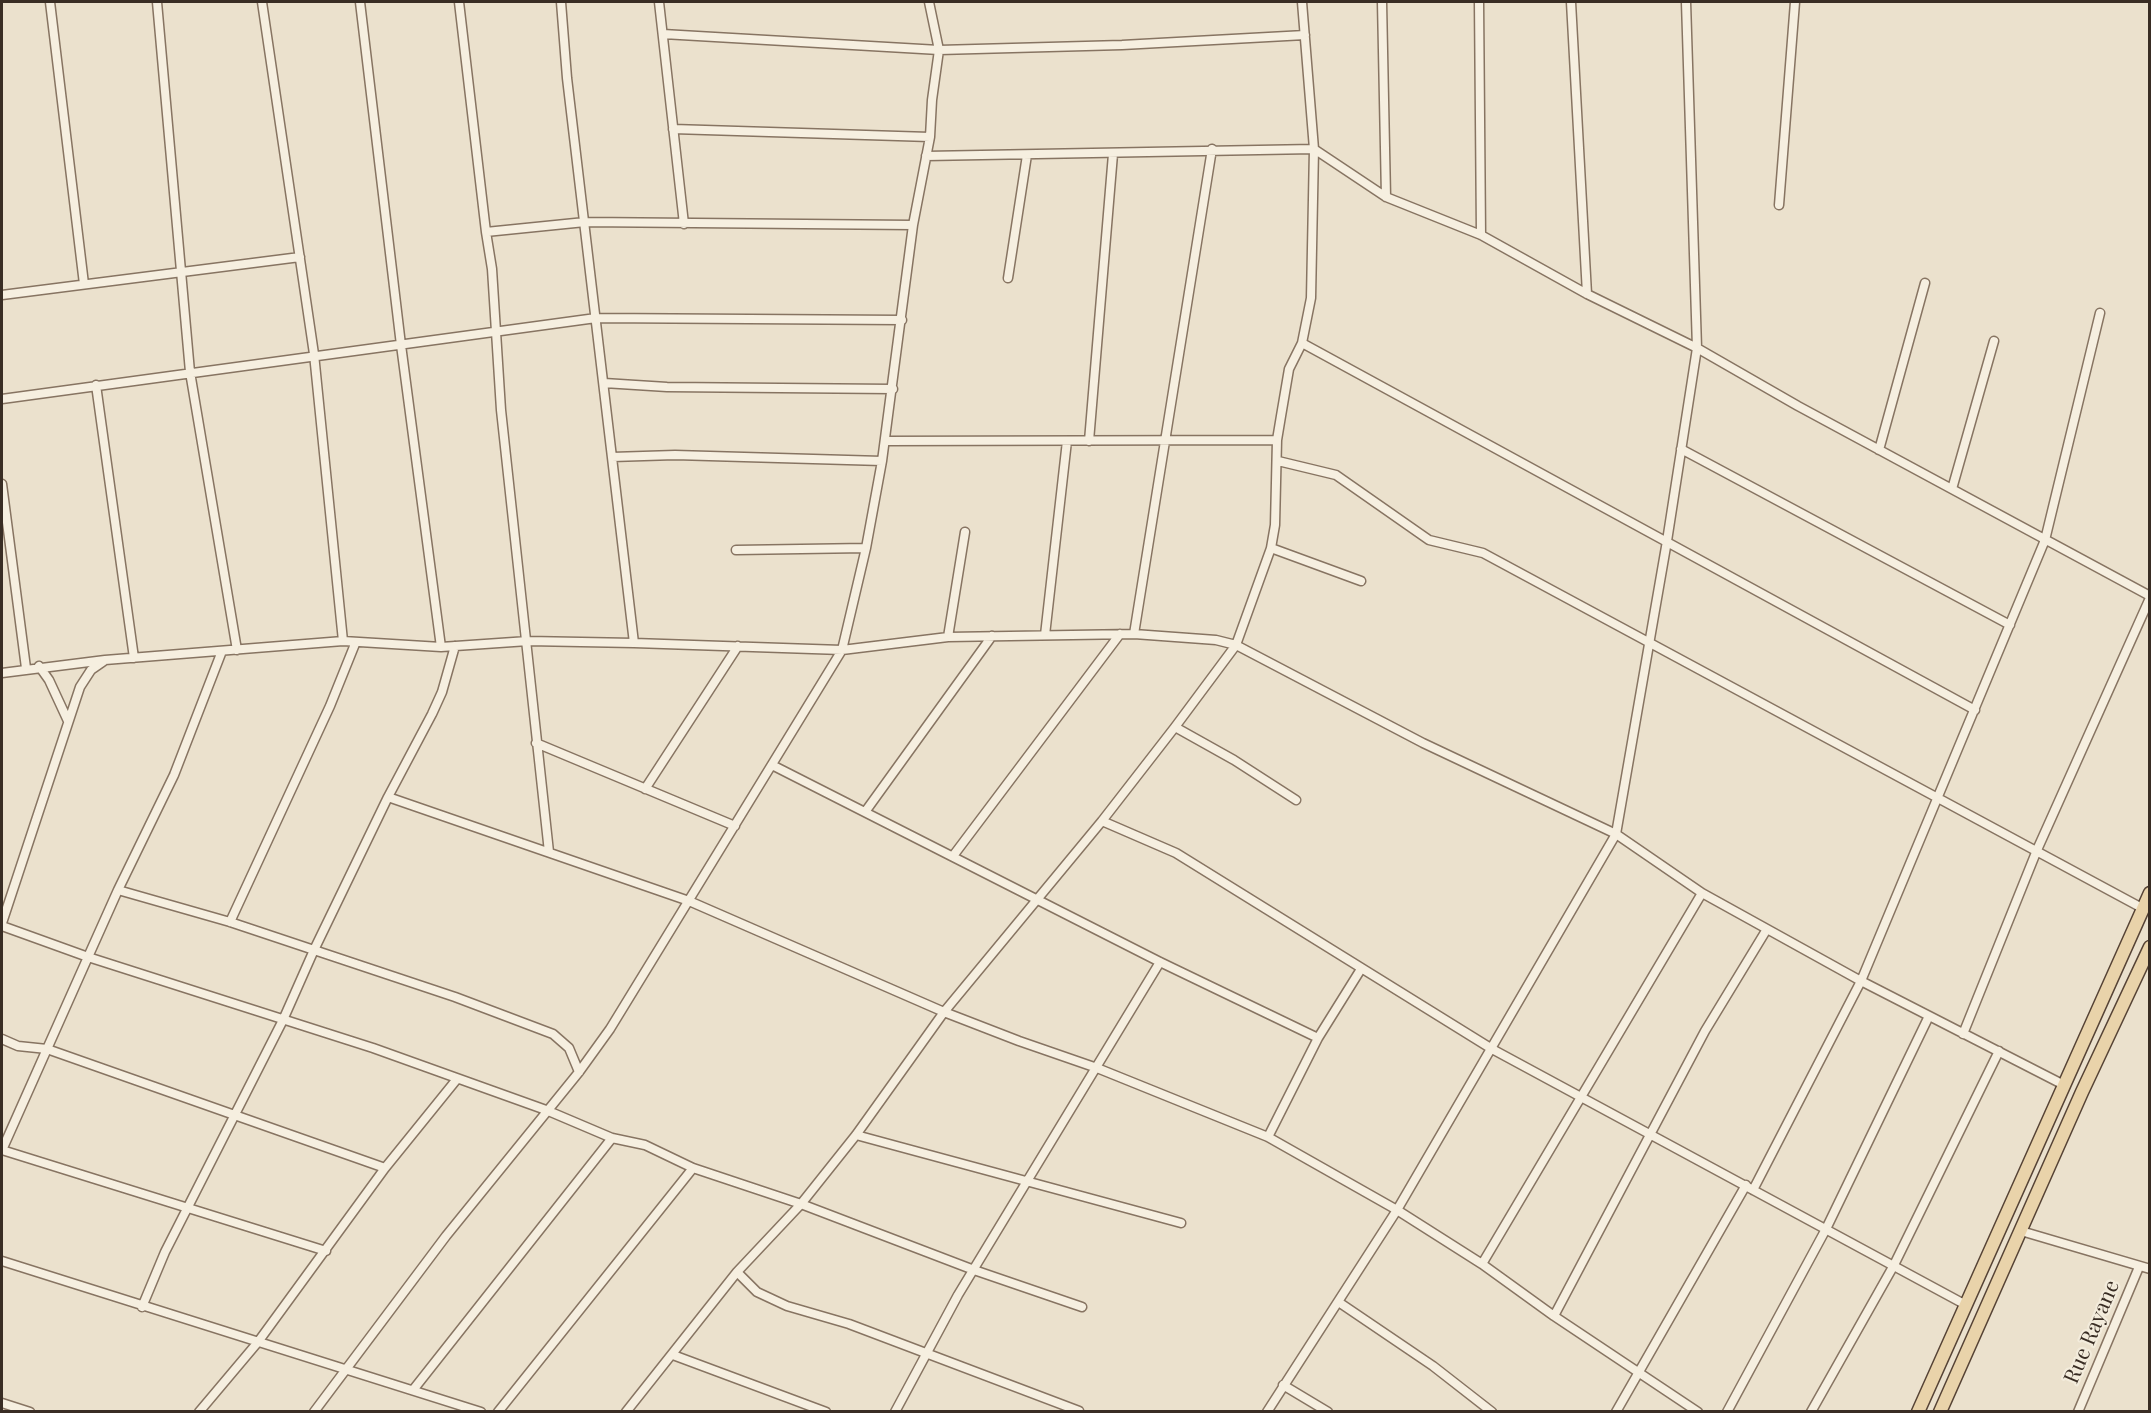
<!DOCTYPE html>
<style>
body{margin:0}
#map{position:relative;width:2151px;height:1413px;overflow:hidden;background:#ebe1cd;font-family:"Playfair Display",serif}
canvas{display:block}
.frame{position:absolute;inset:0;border:3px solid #392d24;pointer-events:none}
</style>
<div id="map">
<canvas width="2151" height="1413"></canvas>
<div class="frame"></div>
</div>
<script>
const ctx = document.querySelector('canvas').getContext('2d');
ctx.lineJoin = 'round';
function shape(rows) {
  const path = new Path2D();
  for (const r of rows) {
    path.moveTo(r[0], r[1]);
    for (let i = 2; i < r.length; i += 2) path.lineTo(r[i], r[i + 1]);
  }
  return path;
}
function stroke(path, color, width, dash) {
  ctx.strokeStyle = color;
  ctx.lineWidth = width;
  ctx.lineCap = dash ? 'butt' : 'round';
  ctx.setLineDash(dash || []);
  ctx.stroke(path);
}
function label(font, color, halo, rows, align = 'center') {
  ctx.font = font + ' "Playfair Display",serif';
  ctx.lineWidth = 4.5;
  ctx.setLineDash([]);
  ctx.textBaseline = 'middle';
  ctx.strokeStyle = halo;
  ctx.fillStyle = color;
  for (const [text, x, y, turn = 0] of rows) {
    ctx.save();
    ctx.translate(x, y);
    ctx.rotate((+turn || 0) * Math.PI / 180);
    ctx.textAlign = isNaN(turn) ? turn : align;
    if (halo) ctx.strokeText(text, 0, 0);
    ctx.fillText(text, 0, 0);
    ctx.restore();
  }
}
const minor = shape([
 [50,2,84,284],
 [157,2,190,372,237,650],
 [262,2,314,354,343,641],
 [360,2,401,345,441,647],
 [459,2,486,232,492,269,501,410,549,852],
 [561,2,567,78,634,643],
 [659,2,684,224],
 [1302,2,1314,149,1386,197,1481,235,1587,294,1697,348,1798,406,2150,596],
 [1382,2,1386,197],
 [1479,2,1481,235],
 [1571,2,1587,294],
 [663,34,939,50,1122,45,1305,35],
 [673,129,930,137],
 [1779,205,1795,2],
 [486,232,585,222,913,225],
 [1008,278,1027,155],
 [2,295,300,257],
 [1302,343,1975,710],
 [604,383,667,387,893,389],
 [96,385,134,658],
 [2,399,596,318,902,320],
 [885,441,1277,440],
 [1089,441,1113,154],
 [1681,449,2010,625],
 [1879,450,1925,283],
 [612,457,675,455,882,461],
 [1278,461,1336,475,1429,540,1483,553,2142,908],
 [2,484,26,668],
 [1952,489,1994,341],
 [1271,548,1361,581],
 [736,550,866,548],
 [1134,634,1212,149],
 [1045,635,1067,441],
 [948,637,965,532],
 [222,651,174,775,118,890,88,957,47,1049,2,1150,326,1251],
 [39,666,49,680,68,721],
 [2,673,105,660,343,641,441,647,528,641,634,643,842,650,948,637,1134,634,1216,640,1236,645,1423,743,1616,834,1702,893,1861,981,2064,1085],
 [1175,727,1234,760,1296,800],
 [536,743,735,826],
 [772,765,1160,962,1318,1038],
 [645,789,738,646],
 [388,797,689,901,944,1012,1019,1041,1097,1068,1268,1137,1397,1210,1482,1264,1554,1316,1698,1412],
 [865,812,992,636],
 [1102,821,1176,853,1492,1049,1966,1305],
 [953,856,1120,634],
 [118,890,230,922,455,997,553,1034,569,1048,579,1072],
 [230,922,330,706,355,644],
 [2,923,80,687,91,670,104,661],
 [2,926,88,957,373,1048,546,1110,612,1138,645,1145,693,1168,801,1204,974,1270,1082,1307],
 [1963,1034,2037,850,2150,598],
 [2,1039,18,1046,47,1049,385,1168],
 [856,1135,1181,1223],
 [1268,1137,1318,1038,1361,969],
 [1753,1190,1861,981,2045,540,2100,313],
 [2021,1231,2150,1269],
 [2,1261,481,1412],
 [1482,1264,1702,893],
 [737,1272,757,1292,787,1306,849,1324,1079,1411],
 [1340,1303,1433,1366,1492,1412],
 [142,1307,165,1252,283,1020,314,950,388,797,432,714,442,692,455,646],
 [1554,1316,1705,1031,1767,929],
 [673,1355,826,1412],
 [1283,1385,1328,1412],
 [413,1390,612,1138],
 [2,1403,30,1412],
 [199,1412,258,1342,385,1168,457,1079],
 [314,1412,446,1236,579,1072,610,1029,842,650,866,548,882,461,913,225,930,137,932,100,939,50,929,2],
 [498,1412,693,1168],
 [626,1412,737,1272,801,1204,856,1135,944,1012,1102,821,1175,727,1236,645,1271,548,1275,525,1277,440,1281,416,1289,369,1302,343,1311,298,1314,149,926,156],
 [895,1412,958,1295,1160,962],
 [1267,1412,1397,1210,1616,834,1667,541,1697,348,1686,2],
 [1616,1412,1746,1185],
 [1727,1412,1826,1229,1929,1016],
 [1811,1412,1894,1265,1999,1051],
 [2078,1412,2139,1267]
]);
const primary = shape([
 [1918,1412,2150,893],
 [1940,1412,2082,1092,2150,947]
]);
stroke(minor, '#877462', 11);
stroke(primary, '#564335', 15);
stroke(minor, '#f6efe0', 8);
stroke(primary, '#e9d3aa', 12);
label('21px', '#392d24', '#f3ecdc', [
 ["Rue Rayane",2092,1332,-67]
]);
</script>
